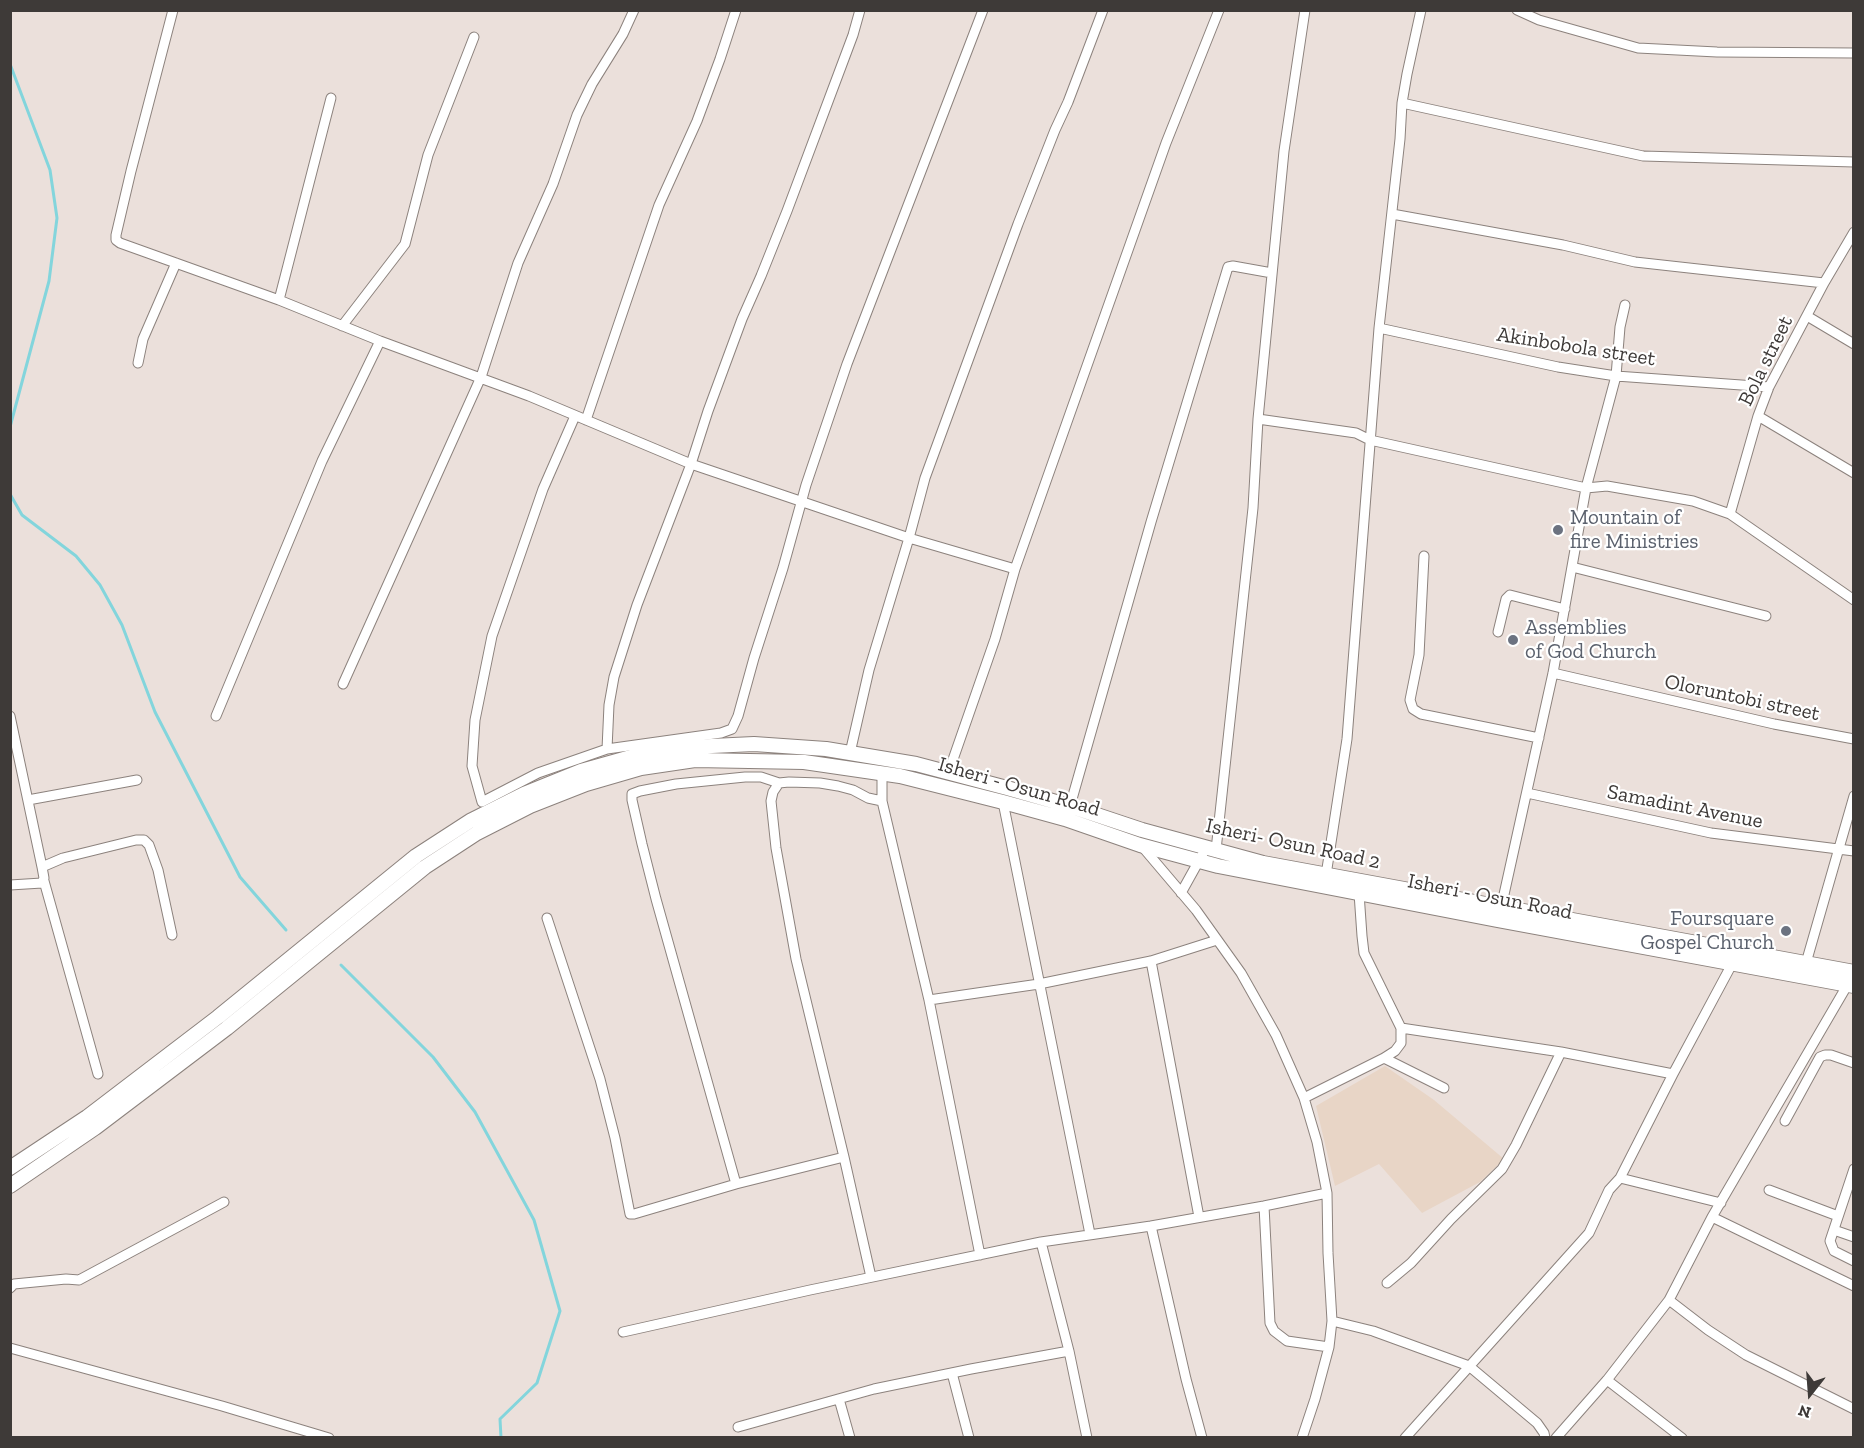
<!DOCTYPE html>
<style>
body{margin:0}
#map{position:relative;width:1864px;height:1448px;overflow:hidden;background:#ebe0db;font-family:"Zilla Slab",serif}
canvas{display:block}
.frame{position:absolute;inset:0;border:12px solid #3e3a38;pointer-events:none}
.north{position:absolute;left:1780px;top:1364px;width:60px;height:60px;-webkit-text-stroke:4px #fff;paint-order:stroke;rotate:197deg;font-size:16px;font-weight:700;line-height:24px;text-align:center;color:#3e3a38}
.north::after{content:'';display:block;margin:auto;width:21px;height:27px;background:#3e3a38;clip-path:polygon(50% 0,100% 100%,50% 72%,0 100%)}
</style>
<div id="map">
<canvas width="1864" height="1448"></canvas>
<div class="frame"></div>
<div class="north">N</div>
</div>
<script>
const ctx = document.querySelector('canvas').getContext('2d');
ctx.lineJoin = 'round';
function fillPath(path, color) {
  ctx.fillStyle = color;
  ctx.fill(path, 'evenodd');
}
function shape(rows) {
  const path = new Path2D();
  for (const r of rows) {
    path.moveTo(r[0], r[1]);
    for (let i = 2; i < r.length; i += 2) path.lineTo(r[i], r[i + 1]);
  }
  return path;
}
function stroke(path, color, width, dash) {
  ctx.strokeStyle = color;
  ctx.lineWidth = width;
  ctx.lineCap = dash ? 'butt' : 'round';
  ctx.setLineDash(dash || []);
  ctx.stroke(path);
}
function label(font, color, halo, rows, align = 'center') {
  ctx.font = font + ' "Zilla Slab",serif';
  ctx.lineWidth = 4.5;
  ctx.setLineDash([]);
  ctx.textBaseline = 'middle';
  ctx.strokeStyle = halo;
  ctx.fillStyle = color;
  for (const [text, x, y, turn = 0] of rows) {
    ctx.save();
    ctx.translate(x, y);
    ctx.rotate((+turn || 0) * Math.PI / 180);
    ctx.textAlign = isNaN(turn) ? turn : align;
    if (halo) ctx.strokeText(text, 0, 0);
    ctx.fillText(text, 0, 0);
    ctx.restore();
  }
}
fillPath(shape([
 [1385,1066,1434,1100,1504,1159,1480,1182,1422,1213,1379,1164,1335,1186,1316,1106]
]), '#e8d5c6');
stroke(shape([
 [10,64,50,170,57,218,49,281,10,427],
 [10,494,22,515,76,556,100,585,122,625,155,712,240,877,286,930],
 [341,965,433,1057,475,1112,534,1220,560,1311,537,1383,500,1419,501,1438]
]), '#83d5dc', 3);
const minor = shape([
 [173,10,131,171,116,235,116,240,120,243,279,300,380,341,529,396,691,464,909,538,1015,569],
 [1517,10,1539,20,1638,48,1717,52,1854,53],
 [1402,103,1643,156,1854,162],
 [1392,214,1563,245,1635,262,1824,283],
 [279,300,331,98],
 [1807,316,1854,344],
 [342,326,405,244,428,155,474,37],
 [1379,328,1558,367,1616,376,1769,387],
 [138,363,143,339,176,263],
 [575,416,543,489,492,636,475,720,472,766,482,802,538,773,607,749,721,733,732,729,738,716,754,658,783,568,806,485,847,364,983,10],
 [1758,416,1854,473],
 [1258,419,1356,433,1370,440,1586,488,1607,486,1693,501,1730,514,1854,600],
 [586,420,659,205,697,121,720,59,736,10],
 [1730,514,1758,416,1769,387,1824,283,1854,232],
 [1424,556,1419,655,1410,700,1413,709,1421,714,1539,738],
 [1572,567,1766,616],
 [1498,632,1506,599,1510,595,1565,609],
 [1553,673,1774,724,1854,739],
 [343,684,481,377,518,263,553,184,577,115,592,84,623,34,634,10],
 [10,716,42,867],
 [216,716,322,461,380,341],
 [607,749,609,705,614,677,637,605,691,464,708,411,742,319,761,276,787,211,853,35,860,10],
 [850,753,869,670,909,538,925,478,1018,224,1055,130,1068,102,1103,10],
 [949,771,995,639,1015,569,1067,422,1166,143,1219,10],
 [882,773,882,801,929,1000,980,1255],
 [1527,793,1711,833,1854,851],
 [28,800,137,780],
 [1003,802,1090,1234],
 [1070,806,1151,522,1228,267,1233,266,1272,273],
 [1140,844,1196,910,1241,973,1276,1035,1304,1098,1317,1142,1327,1193,1328,1253,1332,1321,1329,1347,1315,1399,1302,1438],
 [1216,850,1253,508,1258,419,1284,151,1305,10],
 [1326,875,1347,739,1379,328,1400,139,1402,103,1407,74,1421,10],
 [44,881,98,1074],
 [10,885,42,883,44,878,42,867,63,858,136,840,144,840,149,845,158,870,172,935],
 [1181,893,1206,848],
 [1501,908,1553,673,1586,488,1616,376,1620,327,1625,305],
 [547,918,600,1079,615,1138,630,1214,634,1214,736,1184,844,1157],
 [1151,961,1199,1217],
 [1806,963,1854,796],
 [929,1000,1039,984,1151,961,1217,940],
 [1401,1028,1561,1052,1673,1074],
 [1384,1058,1444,1088],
 [1304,1098,1384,1058,1395,1051,1401,1043,1401,1028,1364,953,1362,936,1359,893],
 [1785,1121,1820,1057,1825,1055,1831,1055,1854,1063],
 [1854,1169,1830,1241,1834,1251,1854,1261],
 [1620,1178,1721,1203],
 [736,1184,656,899,642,844,632,800,632,794,640,791,676,784,745,777,761,777,779,783],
 [1769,1190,1838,1216],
 [1264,1206,1270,1323,1274,1331,1287,1341,1329,1347],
 [1712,1217,1854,1286],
 [1151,1226,1264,1206,1327,1193],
 [1834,1230,1854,1237],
 [1041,1242,1069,1351,1087,1438],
 [871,1277,844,1157,796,959,776,848,771,801,773,792,779,783,789,782,820,783,838,786,853,790,868,798,882,801],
 [1387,1283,1411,1263,1451,1219,1502,1169,1516,1145,1561,1052],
 [10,1288,14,1284,66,1279,79,1280,224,1202],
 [1669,1300,1708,1330,1746,1355,1854,1409],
 [1332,1321,1373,1331,1469,1366,1537,1423,1544,1433,1545,1438],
 [623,1332,810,1290,1041,1242,1151,1226,1186,1379,1202,1438],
 [10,1348,222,1406,329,1438],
 [952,1373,969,1438],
 [1607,1380,1682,1438],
 [839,1399,850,1438],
 [738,1427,874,1389,971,1369,1069,1351],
 [1405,1438,1589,1233,1609,1190,1620,1178,1673,1074,1732,964],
 [1556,1438,1607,1380,1669,1300,1712,1217,1848,984]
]);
const secondary = shape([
 [10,1168,87,1117,218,1017,416,856,470,821,524,794,581,771,638,755,691,747,754,744,826,749,916,764,1007,788,1070,806,1142,830,1263,863,1854,972],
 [10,1186,95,1128,227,1028,425,867,477,833,530,806,586,784,641,768,695,760,804,762,900,776,1003,802,1065,819,1140,845,1218,866,1497,920,1854,986]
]);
stroke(minor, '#8c827d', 11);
stroke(secondary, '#8c827d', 16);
stroke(minor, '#fff', 9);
stroke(secondary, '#fff', 14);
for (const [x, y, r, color] of [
 [1558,530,6,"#6b7280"],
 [1513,640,6,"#6b7280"],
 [1786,931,6,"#6b7280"]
]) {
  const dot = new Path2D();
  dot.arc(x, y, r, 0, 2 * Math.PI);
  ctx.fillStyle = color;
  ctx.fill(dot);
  stroke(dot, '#fff', 2);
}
label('21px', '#3e3a38', '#fff', [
 ["Akinbobola street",1576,347,9],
 ["Bola street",1766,361,-64],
 ["Oloruntobi street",1742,698,12],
 ["Isheri - Osun Road",1019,787,16],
 ["Samadint Avenue",1685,807,11],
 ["Isheri- Osun Road 2",1293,844,12],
 ["Isheri - Osun Road",1490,897,11]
]);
label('21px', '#5b616d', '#fff', [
 ["Mountain of",1570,518],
 ["fire Ministries",1570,542],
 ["Assemblies",1525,628],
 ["of God Church",1525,652],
 ["Foursquare",1774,919,"right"],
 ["Gospel Church",1774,943,"right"]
], 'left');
</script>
